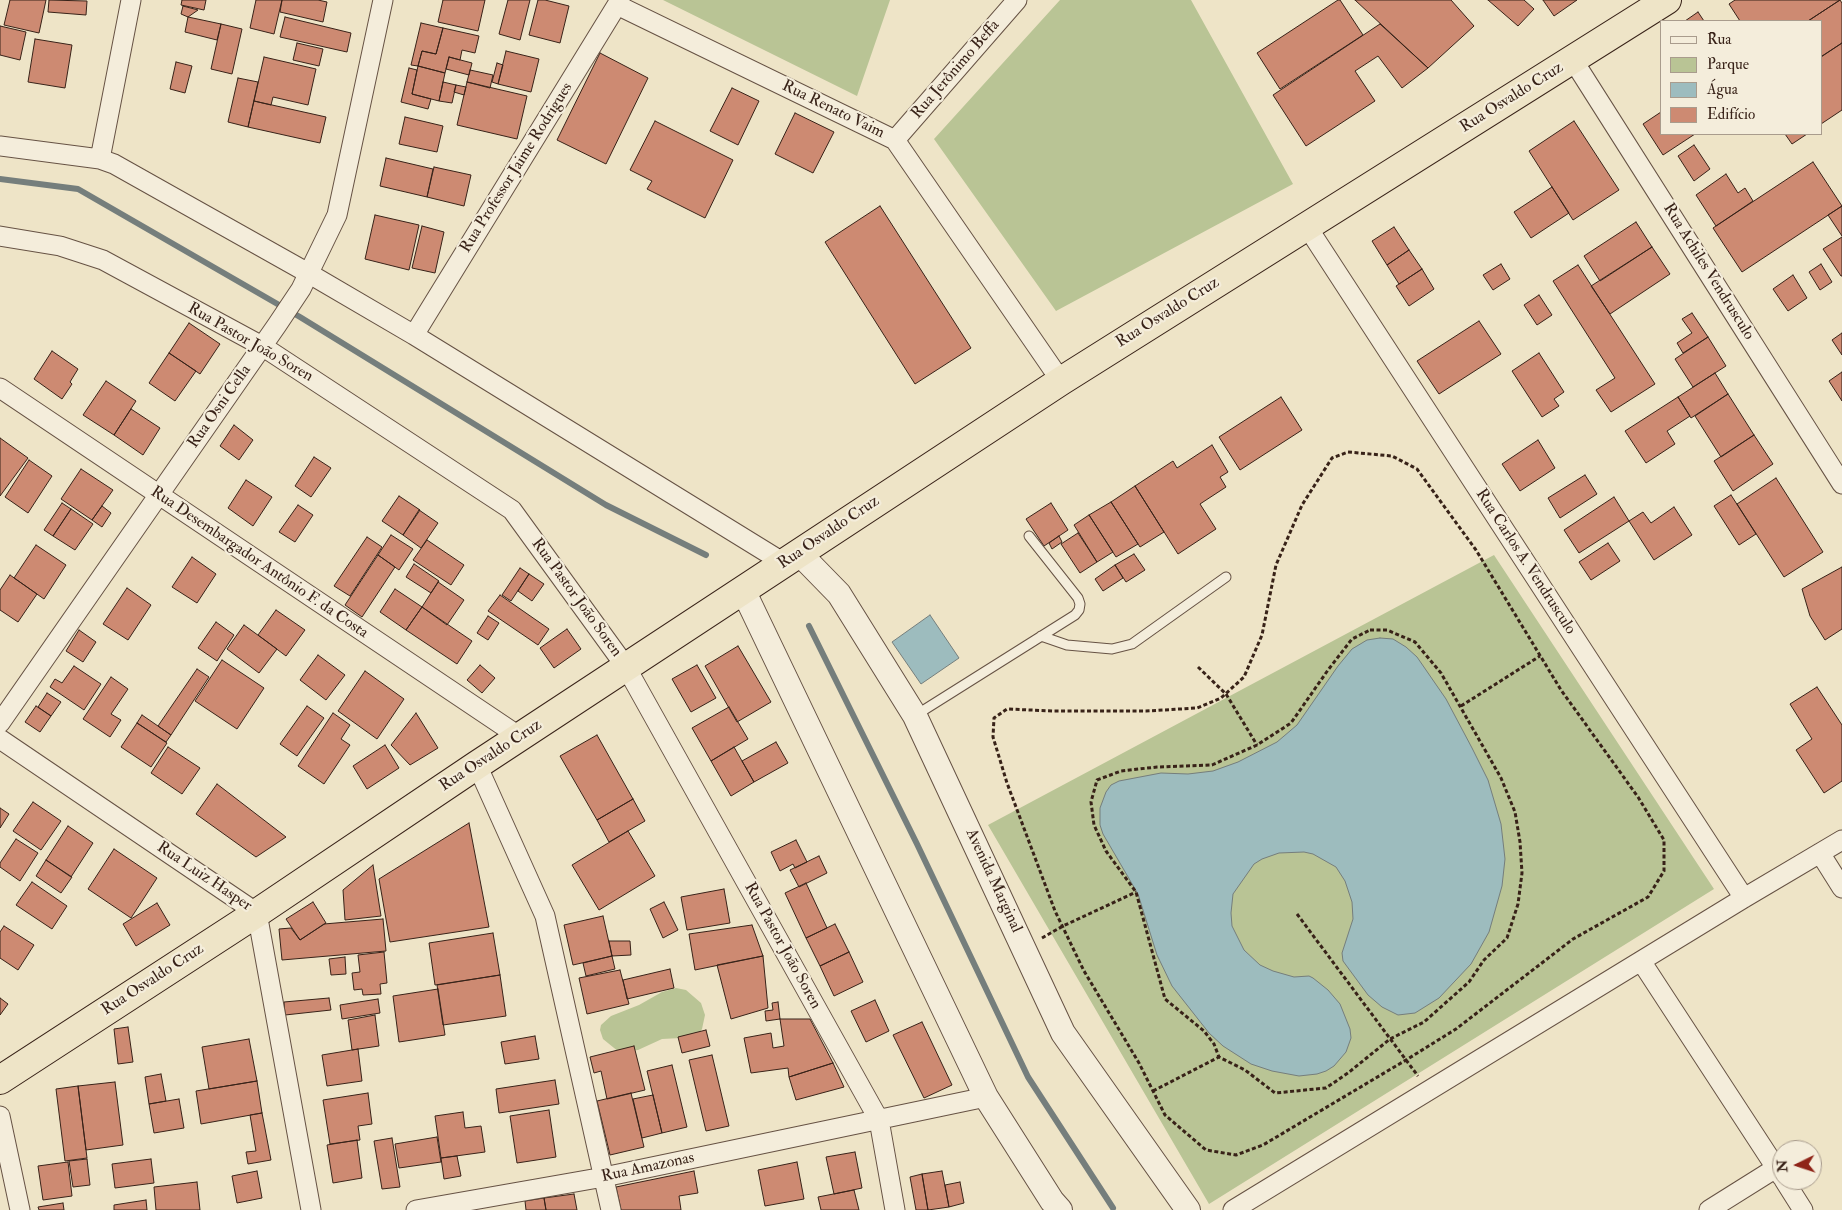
<!DOCTYPE html>
<meta charset="utf-8">
<style>
body{margin:0}
#map{position:relative;width:1842px;height:1210px;overflow:hidden;background:#eee4c7;font-family:"IM FELL Double Pica",serif}
canvas{display:block}
.legend{position:absolute;left:1660px;top:20px;width:162px;height:115px;box-sizing:border-box;background:#f4eddb;border:1px solid #a99c8d;margin:0;padding:6px 9px;list-style:none;font-size:15px;color:#382218}
.legend li{display:flex;align-items:center;gap:10px;height:25px}
.legend b{width:25px;border:1px solid #a99c8d}
.north{position:absolute;left:1772px;top:1140px;width:50px;height:50px;box-sizing:border-box;background:#f4eddb;border:1px solid #a99c8d;border-radius:50%;rotate:266deg;font-size:14px;font-weight:700;line-height:20px;text-align:center;color:#382218}
.north::after{content:'';display:block;margin:auto;width:18px;height:22px;background:#8f2418;clip-path:polygon(50% 0,100% 100%,50% 72%,0 100%)}
</style>
<div id="map">
<canvas width="1842" height="1210"></canvas>
<ul class="legend">
<li><b style="height:6px;background:#f4eddb"></b>Rua</li>
<li><b style="height:14px;background:#b9c495"></b>Parque</li>
<li><b style="height:14px;background:#9dbcbe"></b>Água</li>
<li><b style="height:14px;background:#cd8a72"></b>Edifício</li>
</ul>
<div class="north">N</div>
</div>
<script>
const ctx = document.querySelector('canvas').getContext('2d');
ctx.lineJoin = 'round';
function fillPath(path, color) {
  ctx.fillStyle = color;
  ctx.fill(path, 'evenodd');
}
function shape(rows) {
  const path = new Path2D();
  for (const r of rows) {
    path.moveTo(r[0], r[1]);
    for (let i = 2; i < r.length; i += 2) path.lineTo(r[i], r[i + 1]);
  }
  return path;
}
function stroke(path, color, width, dash) {
  ctx.strokeStyle = color;
  ctx.lineWidth = width;
  ctx.lineCap = dash ? 'butt' : 'round';
  ctx.setLineDash(dash || []);
  ctx.stroke(path);
}
function label(font, color, halo, rows, align = 'center') {
  ctx.font = font + ' "IM FELL Double Pica",serif';
  ctx.lineWidth = 4.5;
  ctx.setLineDash([]);
  ctx.textBaseline = 'middle';
  ctx.strokeStyle = halo;
  ctx.fillStyle = color;
  for (const [text, x, y, turn = 0] of rows) {
    ctx.save();
    ctx.translate(x, y);
    ctx.rotate((+turn || 0) * Math.PI / 180);
    ctx.textAlign = isNaN(turn) ? turn : align;
    if (halo) ctx.strokeText(text, 0, 0);
    ctx.fillText(text, 0, 0);
    ctx.restore();
  }
}
fillPath(shape([
 [663,0,890,0,857,96],
 [1060,0,1191,0,1293,184,1056,311,934,139],
 [1494,555,1714,889,1209,1204,988,825],
 [676,988,686,990,701,1003,705,1015,702,1029,699,1034,681,1038,662,1039,638,1050,619,1052,603,1039,600,1030,601,1025,611,1016,639,1005,662,992]
]), '#b9c495');
const water = shape([
 [930,615,959,658,921,684,892,642,930,615],
 [1380,638,1393,639,1406,647,1417,657,1446,699,1472,748,1488,780,1501,824,1505,859,1502,886,1489,932,1471,964,1439,998,1415,1013,1398,1015,1382,1007,1368,995,1343,961,1342,953,1353,919,1352,902,1345,881,1336,867,1313,854,1304,852,1279,853,1262,859,1254,864,1233,894,1231,913,1232,926,1244,950,1260,965,1273,971,1294,977,1309,976,1313,978,1328,990,1340,1004,1350,1029,1351,1038,1346,1052,1334,1066,1326,1071,1317,1074,1299,1076,1272,1071,1251,1064,1223,1046,1209,1033,1172,986,1157,955,1138,894,1103,834,1100,825,1100,808,1106,792,1111,785,1119,781,1161,773,1188,774,1213,771,1238,762,1277,742,1297,725,1338,666,1352,649,1367,640,1380,638]
]);
fillPath(water, '#9dbcbe');
stroke(water, '#757e7c', 1);
stroke(shape([
 [0,179,78,189,300,317,606,505,706,555],
 [809,626,917,844,1028,1077,1113,1208]
]), '#757e7c', 6);
const building = shape([
 [10,0,46,0,39,33,4,25,10,0],
 [49,0,87,1,86,15,48,12,49,0],
 [182,0,206,0,204,10,181,5,182,0],
 [256,0,282,0,274,34,250,28,256,0],
 [282,0,318,0,327,2,323,22,280,12,282,0],
 [443,0,485,0,478,31,438,22,443,0],
 [508,0,530,0,520,40,499,34,508,0],
 [538,0,545,0,569,6,560,43,529,35,538,0],
 [1338,0,1340,0,1363,35,1280,89,1257,53,1338,0],
 [1355,0,1451,0,1474,26,1428,68,1355,0],
 [1488,0,1524,0,1534,9,1518,26,1488,0],
 [1543,0,1577,0,1554,16,1543,0],
 [1735,0,1840,0,1808,21,1740,21,1729,4,1735,0],
 [1840,0,1842,3,1842,43,1822,56,1821,54,1821,21,1808,21,1840,0],
 [183,6,198,10,188,17,181,14,183,6],
 [1698,12,1704,21,1685,21,1698,12],
 [188,17,221,24,217,40,185,32,188,17],
 [285,17,351,33,347,52,280,37,285,17],
 [421,23,443,28,436,54,422,51,418,66,411,65,421,23],
 [221,24,242,29,232,74,211,69,221,24],
 [1380,24,1428,68,1402,88,1378,56,1355,71,1375,101,1306,146,1273,95,1380,24],
 [0,26,26,32,20,60,0,55,0,26],
 [443,28,479,36,475,53,462,50,460,60,449,57,445,73,418,66,422,51,436,54,443,28],
 [35,39,72,45,65,88,28,82,35,39],
 [297,43,323,49,319,66,293,60,297,43],
 [1842,43,1842,110,1821,124,1821,57,1842,43],
 [506,51,539,59,531,92,498,84,506,51],
 [600,53,648,78,606,164,557,140,600,53],
 [264,57,316,69,308,105,273,97,271,105,254,101,264,57],
 [449,57,472,63,469,75,446,69,449,57],
 [176,62,192,66,185,93,170,89,176,62],
 [497,63,503,65,498,84,492,82,497,63],
 [418,66,445,73,439,101,412,94,418,66],
 [409,68,417,70,412,94,431,99,428,109,401,102,409,68],
 [470,70,493,75,490,88,467,82,470,70],
 [238,78,258,82,248,127,228,122,238,78],
 [443,82,456,85,452,103,439,101,443,82],
 [467,82,527,96,517,139,457,125,467,82],
 [456,85,466,87,464,95,454,92,456,85],
 [732,88,759,101,738,145,710,131,732,88],
 [254,101,326,117,320,143,248,127,254,101],
 [1661,112,1661,134,1695,134,1663,155,1643,124,1661,112],
 [795,113,834,132,813,173,775,154,795,113],
 [405,117,443,126,437,152,399,144,405,117],
 [655,121,733,160,705,218,647,189,652,181,630,170,655,121],
 [1574,121,1619,190,1573,220,1529,151,1574,121],
 [1785,134,1807,134,1792,144,1785,134],
 [1694,145,1710,169,1694,181,1678,156,1694,145],
 [386,158,433,169,427,197,380,186,386,158],
 [1813,162,1842,206,1742,272,1713,228,1813,162],
 [434,167,471,175,464,206,427,197,434,167],
 [1726,174,1738,193,1745,188,1753,201,1716,226,1696,195,1726,174],
 [1552,187,1569,213,1531,238,1514,212,1552,187],
 [880,206,971,348,915,384,825,242,880,206],
 [1842,206,1842,236,1828,215,1842,206],
 [375,215,419,225,409,270,365,259,375,215],
 [1636,222,1652,247,1600,281,1584,256,1636,222],
 [422,226,444,232,435,273,412,268,422,226],
 [1394,227,1409,250,1387,265,1372,241,1394,227],
 [1842,237,1842,276,1841,276,1823,249,1842,237],
 [1652,247,1670,274,1610,314,1591,286,1652,247],
 [1409,250,1422,269,1399,284,1387,265,1409,250],
 [1501,264,1510,279,1493,290,1483,275,1501,264],
 [1821,264,1832,282,1820,290,1809,272,1821,264],
 [1578,265,1655,384,1611,412,1596,390,1615,378,1553,281,1578,265],
 [1422,269,1434,289,1409,306,1396,286,1422,269],
 [1793,275,1807,298,1788,311,1773,289,1793,275],
 [1539,295,1552,315,1537,325,1524,305,1539,295],
 [1692,313,1708,337,1683,353,1677,343,1692,333,1682,319,1692,313],
 [1479,321,1501,354,1439,394,1417,361,1479,321],
 [189,323,220,344,200,374,169,353,189,323],
 [1842,333,1842,355,1832,340,1842,333],
 [1708,337,1726,366,1693,387,1675,359,1708,337],
 [52,351,78,369,70,382,72,384,62,399,34,379,52,351],
 [169,353,196,371,175,401,149,383,169,353],
 [1539,353,1564,392,1554,399,1559,406,1542,417,1512,371,1539,353],
 [1842,372,1842,401,1829,381,1842,372],
 [1715,373,1728,394,1691,418,1678,397,1715,373],
 [106,381,136,401,114,435,83,415,106,381],
 [1728,394,1754,435,1721,457,1695,416,1728,394],
 [1281,397,1302,430,1240,470,1219,437,1281,397],
 [1678,397,1690,416,1667,431,1675,444,1646,463,1625,431,1678,397],
 [131,409,160,428,143,455,114,435,131,409],
 [234,425,253,440,239,460,220,446,234,425],
 [1754,435,1773,464,1733,491,1714,461,1754,435],
 [0,438,28,458,0,496,0,438],
 [1538,440,1555,468,1520,491,1502,464,1538,440],
 [1212,445,1228,472,1220,477,1226,487,1200,504,1216,529,1178,554,1135,486,1173,461,1177,468,1212,445],
 [314,457,331,468,311,497,295,486,314,457],
 [29,460,52,476,28,513,5,497,29,460],
 [81,469,113,490,92,520,61,499,81,469],
 [1585,475,1597,494,1560,518,1548,498,1585,475],
 [1776,478,1823,552,1784,577,1737,504,1776,478],
 [246,480,272,497,253,526,228,508,246,480],
 [1135,486,1164,532,1140,547,1111,502,1135,486],
 [1731,495,1756,534,1739,545,1714,506,1731,495],
 [399,496,420,510,403,535,382,521,399,496],
 [1614,497,1629,521,1579,553,1564,530,1614,497],
 [1111,502,1138,544,1116,557,1089,515,1111,502],
 [62,503,71,509,53,536,44,530,62,503],
 [1051,503,1068,530,1044,546,1026,519,1051,503],
 [298,505,313,515,295,542,279,532,298,505],
 [102,506,111,513,102,527,92,520,102,506],
 [1674,507,1692,535,1654,560,1629,521,1643,512,1651,523,1674,507],
 [71,509,93,524,75,550,53,536,71,509],
 [419,510,438,523,421,548,403,535,419,510],
 [1089,515,1113,552,1097,562,1074,525,1089,515],
 [1078,533,1097,562,1080,573,1061,544,1078,533],
 [391,535,413,549,399,570,378,555,391,535],
 [1059,536,1062,542,1052,549,1049,543,1059,536],
 [367,537,382,547,350,596,334,586,367,537],
 [427,540,464,565,451,585,413,560,427,540],
 [1608,543,1620,561,1591,580,1579,562,1608,543],
 [36,545,66,565,44,599,14,578,36,545],
 [1134,554,1145,570,1126,582,1115,565,1134,554],
 [378,555,395,567,362,617,345,605,378,555],
 [192,557,216,574,197,603,172,587,192,557],
 [414,564,439,581,431,593,406,577,414,564],
 [1115,565,1123,578,1103,591,1095,579,1115,565],
 [1842,567,1842,629,1825,640,1810,616,1802,589,1842,567],
 [520,568,529,574,511,601,502,595,520,568],
 [529,574,544,584,532,601,518,591,529,574],
 [10,575,37,594,18,622,0,610,0,590,10,575],
 [438,582,464,600,447,625,422,607,438,582],
 [127,588,151,605,128,640,103,624,127,588],
 [395,589,422,607,406,630,380,612,395,589],
 [500,595,549,629,538,645,488,611,500,595],
 [422,607,472,641,457,664,406,630,422,607],
 [276,610,305,630,286,656,258,635,276,610],
 [488,616,499,623,488,640,477,633,488,616],
 [216,622,234,635,217,661,198,648,216,622],
 [244,625,277,649,259,673,227,649,244,625],
 [567,629,581,649,554,668,540,648,567,629],
 [79,630,96,642,83,662,66,651,79,630],
 [738,646,771,702,737,722,705,666,738,646],
 [318,655,345,675,326,700,300,680,318,655],
 [222,660,264,688,237,729,195,701,222,660],
 [480,665,495,678,482,693,467,680,480,665],
 [697,665,716,698,691,712,672,679,697,665],
 [74,666,101,684,84,710,50,687,55,679,62,683,74,666],
 [197,669,209,677,171,735,158,726,197,669],
 [365,671,404,699,377,739,338,711,365,671],
 [111,677,128,689,111,714,121,720,110,737,83,719,111,677],
 [1817,687,1842,725,1842,781,1824,793,1796,750,1812,739,1790,704,1817,687],
 [47,693,61,702,51,716,38,707,47,693],
 [36,706,51,716,40,732,25,722,36,706],
 [307,706,324,718,297,756,280,744,307,706],
 [729,707,748,739,711,761,692,728,729,707],
 [333,713,350,725,341,739,350,745,324,784,298,766,333,713],
 [416,713,438,748,410,765,391,745,416,713],
 [142,715,171,735,166,742,137,723,142,715],
 [137,723,167,743,151,767,121,747,137,723],
 [597,735,633,799,597,820,560,756,597,735],
 [776,742,788,763,754,782,742,761,776,742],
 [385,745,399,768,367,789,353,766,385,745],
 [168,747,200,768,182,794,151,773,168,747],
 [734,747,754,782,731,796,711,761,734,747],
 [217,784,286,837,256,857,196,814,217,784],
 [633,799,645,821,609,842,597,820,633,799],
 [33,802,61,821,41,850,13,831,33,802],
 [0,808,9,814,0,828,0,808],
 [469,823,489,927,390,942,379,879,469,823],
 [68,826,93,843,71,877,46,860,68,826],
 [628,831,655,876,599,910,572,865,628,831],
 [16,839,38,853,20,881,0,867,0,863,16,839],
 [796,840,807,862,795,868,793,864,780,871,771,852,796,840],
 [114,849,157,878,131,918,88,889,114,849],
 [819,856,827,873,799,887,790,870,819,856],
 [46,860,72,877,61,893,36,876,46,860],
 [373,865,381,916,345,920,343,890,373,865],
 [32,882,67,906,52,929,16,905,32,882],
 [806,883,827,928,806,938,785,893,806,883],
 [724,889,730,923,687,930,681,897,724,889],
 [313,902,326,923,300,940,286,919,313,902],
 [664,902,678,930,663,938,650,909,664,902],
 [157,903,170,925,136,946,123,924,157,903],
 [603,916,612,956,573,965,564,925,603,916],
 [383,919,386,951,282,960,279,929,291,928,300,940,324,924,383,919],
 [835,924,849,952,820,966,806,938,835,924],
 [752,925,763,956,695,970,689,934,752,925],
 [4,926,34,945,18,970,0,958,0,932,4,926],
 [493,933,500,975,435,985,429,943,493,933],
 [609,941,630,941,631,955,612,956,609,941],
 [384,952,387,983,380,984,381,994,363,995,362,989,354,990,352,973,360,972,358,955,384,952],
 [849,952,863,982,834,996,820,966,849,952],
 [612,956,615,969,586,976,583,963,612,956],
 [763,956,768,1008,731,1019,717,965,763,956],
 [345,957,346,974,331,975,329,959,345,957],
 [670,969,674,988,627,999,623,980,670,969],
 [620,970,629,1004,587,1014,579,978,620,970],
 [500,975,506,1016,443,1025,437,985,500,975],
 [438,989,445,1035,399,1042,393,996,438,989],
 [0,998,8,1004,0,1015,0,998],
 [329,998,331,1010,285,1015,284,1002,329,998],
 [378,999,380,1013,342,1019,340,1005,378,999],
 [875,1000,889,1031,866,1042,851,1011,875,1000],
 [778,1002,780,1019,766,1021,765,1011,773,1010,772,1003,778,1002],
 [375,1015,379,1046,352,1050,348,1020,375,1015],
 [780,1019,810,1019,833,1063,789,1077,788,1068,751,1073,744,1038,771,1033,773,1048,784,1046,780,1019],
 [922,1022,952,1085,924,1098,893,1035,922,1022],
 [128,1027,133,1062,118,1064,114,1029,128,1027],
 [706,1030,710,1046,682,1053,678,1037,706,1030],
 [535,1036,539,1059,505,1064,501,1042,535,1036],
 [249,1039,257,1081,209,1089,202,1047,249,1039],
 [634,1046,645,1090,607,1099,601,1071,594,1073,590,1057,634,1046],
 [358,1049,362,1081,327,1086,322,1055,358,1049],
 [712,1055,729,1126,706,1131,689,1060,712,1055],
 [833,1063,844,1087,796,1100,789,1077,833,1063],
 [672,1065,687,1127,662,1133,647,1071,672,1065],
 [161,1074,166,1101,149,1104,145,1077,161,1074],
 [555,1080,559,1104,499,1113,496,1089,555,1080],
 [257,1081,262,1113,201,1124,196,1091,257,1081],
 [115,1082,123,1145,86,1150,78,1086,115,1082],
 [78,1086,87,1158,65,1161,56,1089,78,1086],
 [368,1093,372,1124,358,1126,360,1140,330,1144,323,1100,368,1093],
 [631,1093,644,1147,610,1155,597,1101,631,1093],
 [653,1095,662,1133,642,1138,633,1099,653,1095],
 [179,1099,184,1128,154,1133,149,1104,179,1099],
 [549,1110,556,1157,517,1163,510,1116,549,1110],
 [463,1112,465,1128,481,1126,485,1152,441,1158,435,1116,463,1112],
 [262,1113,271,1160,248,1164,246,1152,256,1151,250,1115,262,1113],
 [437,1137,441,1162,399,1168,395,1144,437,1137],
 [392,1138,400,1187,382,1189,374,1141,392,1138],
 [357,1140,362,1178,333,1183,327,1145,357,1140],
 [855,1152,862,1188,834,1194,826,1157,855,1152],
 [457,1156,461,1176,444,1179,441,1158,457,1156],
 [87,1159,90,1185,73,1187,69,1161,87,1159],
 [151,1159,154,1183,115,1188,112,1164,151,1159],
 [68,1162,72,1196,43,1200,38,1166,68,1162],
 [797,1162,804,1199,765,1206,758,1170,797,1162],
 [257,1171,262,1198,237,1203,232,1176,257,1171],
 [694,1171,698,1193,679,1196,681,1210,621,1210,616,1187,694,1171],
 [942,1171,949,1207,928,1210,922,1174,942,1171],
 [922,1174,928,1210,916,1210,910,1177,922,1174],
 [197,1182,200,1210,156,1210,154,1187,197,1182],
 [960,1182,964,1203,949,1207,945,1185,960,1182],
 [854,1190,859,1210,821,1210,818,1197,854,1190],
 [574,1194,577,1210,546,1210,544,1198,574,1194],
 [544,1198,546,1210,526,1210,525,1201,544,1198],
 [146,1200,147,1210,114,1210,114,1205,146,1200],
 [63,1203,64,1210,39,1210,38,1207,63,1203]
]);
fillPath(building, '#cd8a72');
stroke(building, '#382218', 1);
const service = shape([
 [1041,636,1067,645,1112,649,1132,644,1226,577],
 [916,715,1075,615,1079,610,1080,604,1078,598,1029,536]
]);
const minor = shape([
 [617,5,895,140,1061,381],
 [1573,60,1842,484],
 [895,140,1017,0],
 [0,146,100,159,114,164,308,273,414,335,784,563],
 [100,159,131,0],
 [1306,225,1744,898],
 [0,236,60,246,103,260,262,346,512,510,626,667,879,1120,895,1210],
 [414,335,620,0],
 [0,388,520,737],
 [0,723,277,325,301,289,337,215,383,0],
 [0,739,257,913,311,1210],
 [477,765,545,916,611,1210],
 [1820,853,1842,888],
 [1641,961,1782,1177],
 [0,1116,20,1210],
 [1784,1180,1803,1210],
 [416,1210,604,1177,986,1097],
 [1233,1210,1744,898,1842,840],
 [1709,1210,1776,1168]
]);
const tertiary = shape([
 [799,553,839,594,915,716,1063,1033,1188,1210],
 [743,590,986,1097,1052,1201,1060,1210]
]);
const trunk = shape([
 [0,1080,257,913,477,765,1061,381,1667,0]
]);
stroke(service, '#665244', 11);
stroke(minor, '#665244', 21);
stroke(tertiary, '#665244', 26);
stroke(trunk, '#382218', 30);
stroke(shape([
 [1348,452,1392,456,1417,469,1476,550,1561,690,1638,797,1664,840,1664,871,1648,897,1573,939,1456,1029,1406,1060,1263,1145,1236,1155,1206,1150,1165,1115,1139,1063,1084,971,1055,911,1007,783,993,737,994,718,1007,709,1053,711,1146,711,1197,708,1221,698,1244,677,1262,635,1276,565,1302,505,1332,458,1348,452],
 [1370,630,1387,630,1415,642,1441,673,1501,778,1515,812,1520,842,1522,873,1518,904,1507,938,1484,960,1469,982,1424,1022,1390,1039,1348,1073,1326,1088,1275,1093,1245,1070,1219,1057,1214,1044,1204,1031,1165,999,1136,892,1106,851,1094,825,1091,802,1097,780,1121,771,1157,767,1212,765,1257,745,1291,723,1328,670,1352,639,1370,630],
 [1198,667,1226,694,1257,745],
 [1461,706,1540,656],
 [1297,914,1418,1076],
 [1042,938,1063,926,1136,892],
 [1153,1091,1219,1057]
]), '#382218', 3, [4, 2.5]);
stroke(service, '#f4eddb', 9);
stroke(minor, '#f4eddb', 19);
stroke(tertiary, '#f4eddb', 24);
stroke(trunk, '#eee4c7', 28);
label('16px', '#382218', '#f4eddb', [
 ["Rua Jerônimo Beffa",956,70,-49],
 ["Rua Osvaldo Cruz",1512,98,-32],
 ["Rua Renato Vaim",833,110,26],
 ["Rua Professor Jaime Rodrigues",517,168,-58],
 ["Rua Achiles Vendrusculo",1708,272,58],
 ["Rua Osvaldo Cruz",1168,313,-32],
 ["Rua Pastor João Soren",250,343,30],
 ["Rua Osni Cella",220,407,-55],
 ["Rua Osvaldo Cruz",829,533,-34],
 ["Rua Carlos A. Vendrusculo",1525,562,57],
 ["Rua Desembargador Antônio F. da Costa",259,563,34],
 ["Rua Pastor João Soren",576,598,54],
 ["Rua Osvaldo Cruz",491,756,-33],
 ["Rua Luiz Hasper",204,877,34],
 ["Avenida Marginal",993,881,65],
 ["Rua Pastor João Soren",782,946,61],
 ["Rua Osvaldo Cruz",153,980,-33],
 ["Rua Amazonas",648,1168,-12]
]);
</script>
